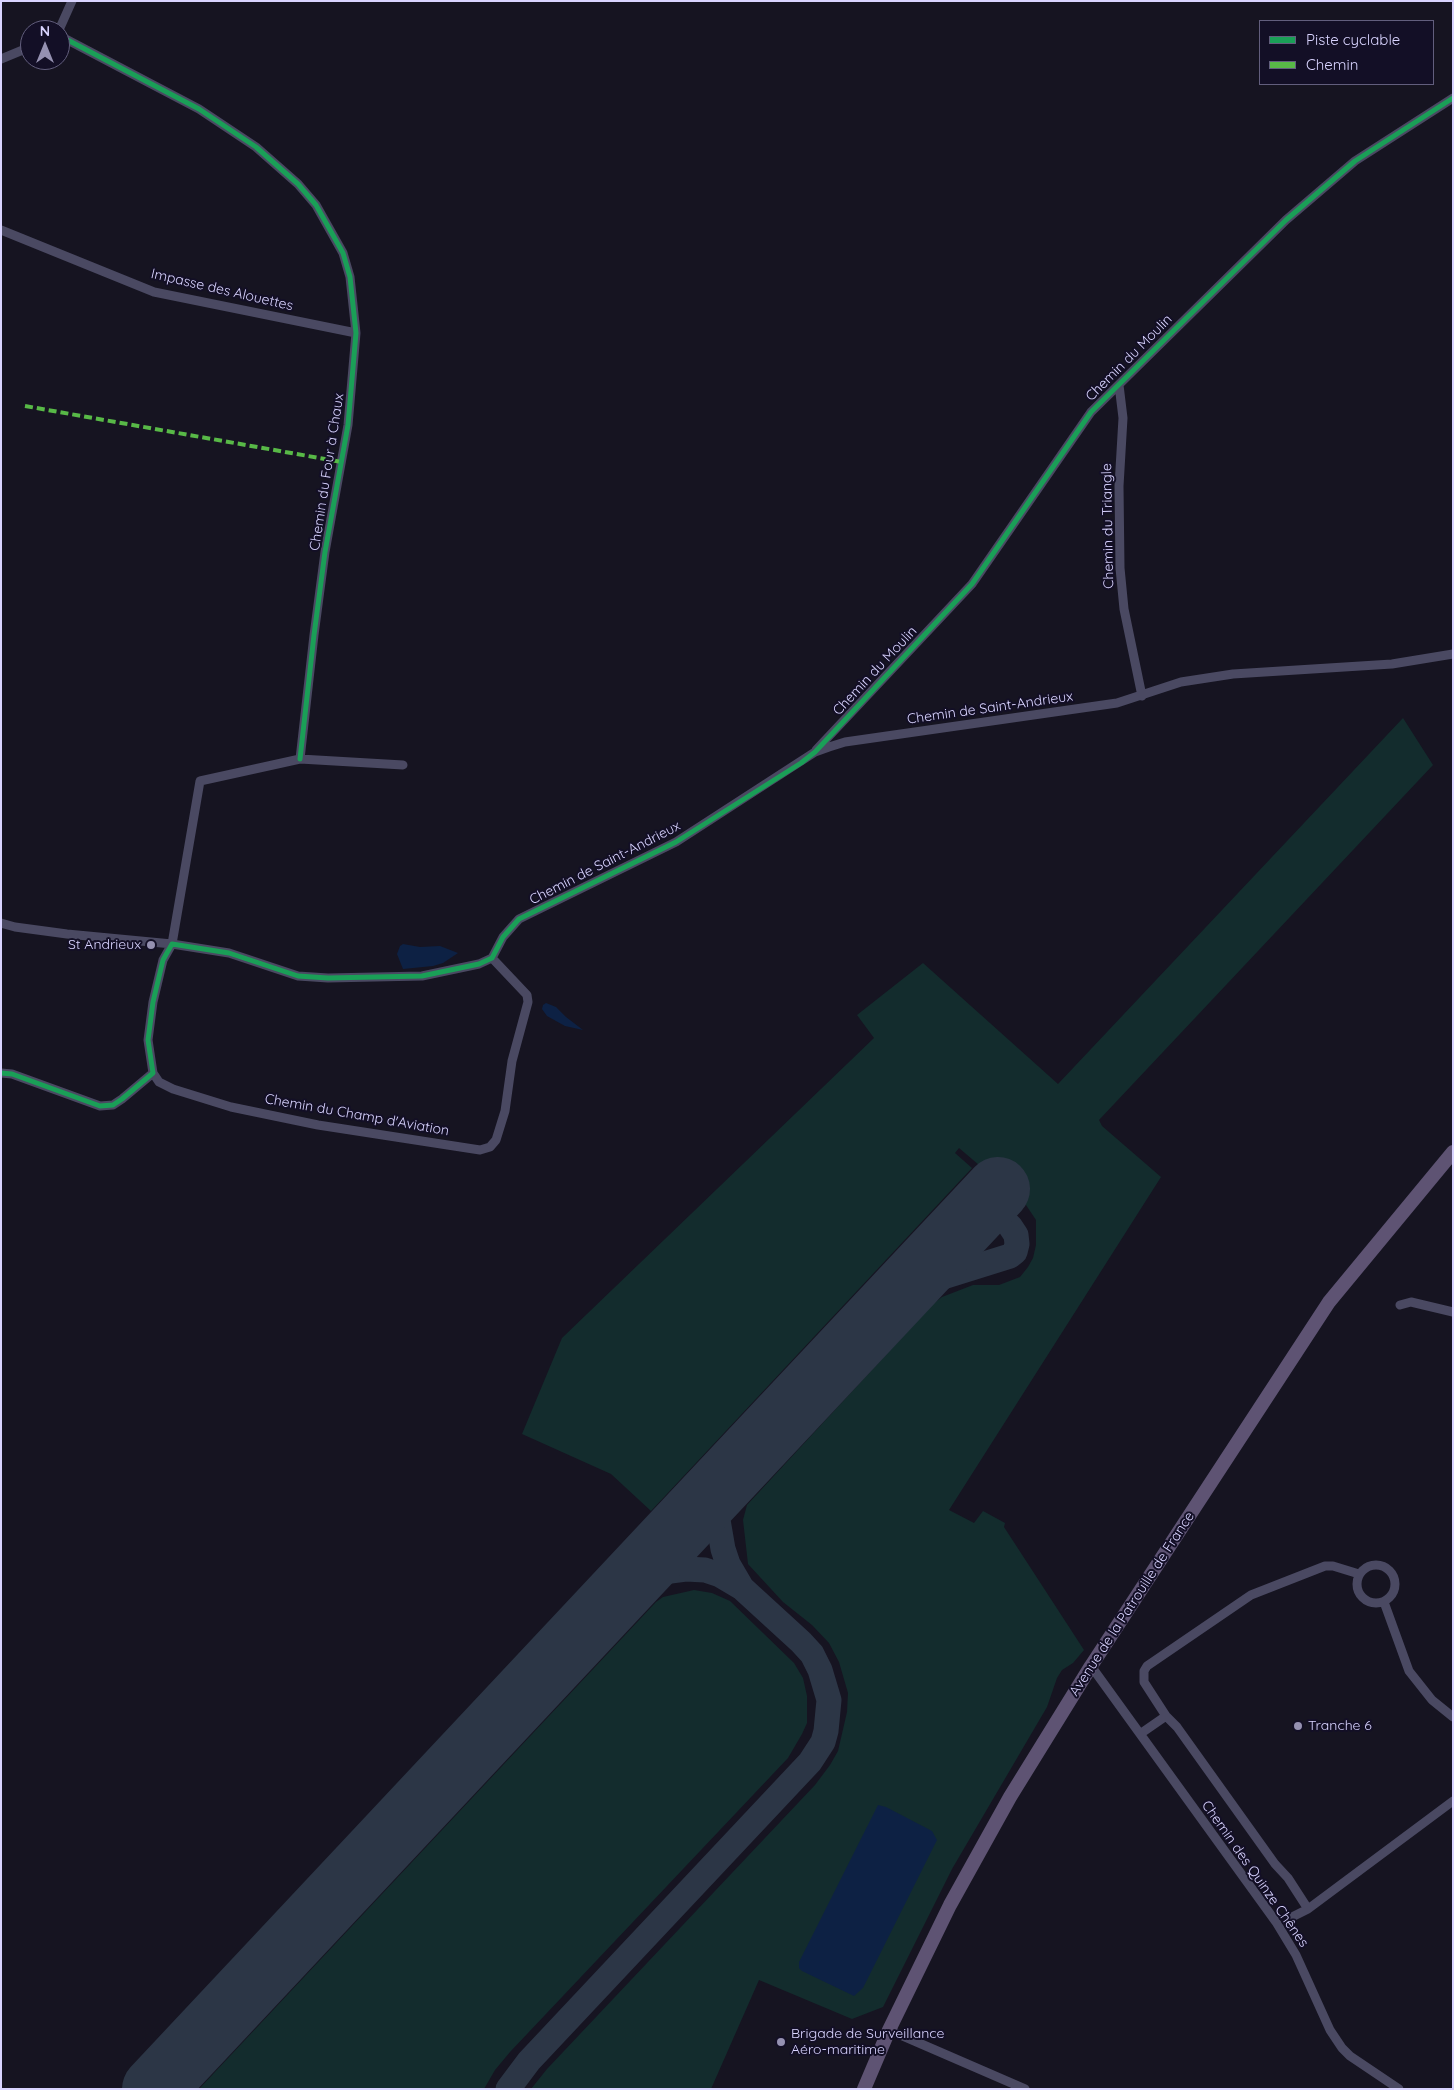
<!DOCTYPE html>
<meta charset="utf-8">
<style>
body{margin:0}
#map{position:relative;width:1454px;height:2090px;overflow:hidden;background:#161421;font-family:Quicksand,sans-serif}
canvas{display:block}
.frame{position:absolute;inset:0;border:2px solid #d9d4ff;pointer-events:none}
.legend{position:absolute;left:1259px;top:20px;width:175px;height:65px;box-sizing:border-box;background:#130f26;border:1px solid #625e7d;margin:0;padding:6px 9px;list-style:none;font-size:15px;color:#d9d4ff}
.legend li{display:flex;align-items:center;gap:10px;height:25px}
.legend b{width:25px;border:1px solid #625e7d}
.north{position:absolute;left:20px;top:20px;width:50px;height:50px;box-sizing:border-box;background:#130f26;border:1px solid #625e7d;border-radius:50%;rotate:0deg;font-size:14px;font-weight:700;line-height:20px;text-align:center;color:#d9d4ff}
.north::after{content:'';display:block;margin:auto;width:18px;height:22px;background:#9591b1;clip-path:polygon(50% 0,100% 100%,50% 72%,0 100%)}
</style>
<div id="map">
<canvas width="1454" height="2090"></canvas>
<div class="frame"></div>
<ul class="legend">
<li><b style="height:6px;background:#1a9f57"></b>Piste cyclable</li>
<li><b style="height:6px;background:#58b947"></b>Chemin</li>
</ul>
<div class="north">N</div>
</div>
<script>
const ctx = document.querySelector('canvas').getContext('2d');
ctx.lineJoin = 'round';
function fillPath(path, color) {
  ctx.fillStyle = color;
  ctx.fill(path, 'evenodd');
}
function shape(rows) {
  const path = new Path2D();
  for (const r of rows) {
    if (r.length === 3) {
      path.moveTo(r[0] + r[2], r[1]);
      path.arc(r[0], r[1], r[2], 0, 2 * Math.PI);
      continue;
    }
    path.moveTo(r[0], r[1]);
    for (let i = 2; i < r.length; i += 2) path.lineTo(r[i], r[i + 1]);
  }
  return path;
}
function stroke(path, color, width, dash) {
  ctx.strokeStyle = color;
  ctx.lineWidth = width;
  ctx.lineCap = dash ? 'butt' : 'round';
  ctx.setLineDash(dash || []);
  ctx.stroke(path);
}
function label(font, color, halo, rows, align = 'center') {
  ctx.font = font + ' Quicksand,sans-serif';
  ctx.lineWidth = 4;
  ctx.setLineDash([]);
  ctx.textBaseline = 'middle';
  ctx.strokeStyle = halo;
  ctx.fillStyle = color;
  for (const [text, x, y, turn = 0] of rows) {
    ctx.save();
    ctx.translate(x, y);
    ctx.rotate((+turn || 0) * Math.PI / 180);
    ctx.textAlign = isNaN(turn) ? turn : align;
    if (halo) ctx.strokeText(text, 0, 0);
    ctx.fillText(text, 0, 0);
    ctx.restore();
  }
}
fillPath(shape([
 [1403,718,1433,765,1099,1120,1102,1126,1161,1177,949,1510,974,1523,983,1511,1005,1523,1004,1527,1084,1650,1073,1663,1062,1670,1057,1678,1047,1707,952,1869,883,2007,852,2019,759,1980,711,2089,531,2089,547,2069,815,1785,830,1765,838,1751,847,1712,848,1693,839,1662,829,1643,812,1625,783,1602,748,1564,743,1520,747,1505,933,1304,942,1297,973,1285,999,1285,1020,1277,1028,1267,1033,1258,1036,1245,1036,1220,1026,1205,959,1148,955,1153,972,1168,651,1511,611,1474,522,1434,562,1338,874,1038,857,1015,923,963,1058,1084],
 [694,1590,712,1593,730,1601,794,1663,803,1678,807,1696,807,1723,802,1734,788,1758,510,2052,495,2070,484,2089,199,2089,656,1602,663,1597]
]), '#132c2d');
fillPath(shape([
 [403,944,420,947,440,946,458,953,443,963,433,966,403,969,397,954,400,946],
 [546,1003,556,1007,566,1017,583,1030,565,1026,547,1016,542,1009,543,1005],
 [878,1805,886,1807,932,1831,937,1840,863,1988,854,1996,802,1971,799,1968,799,1962]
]), '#0d2144');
stroke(shape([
 [896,1297,914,1286,1010,1256,1015,1252,1017,1244,1016,1235,1010,1226,993,1211,986,1209,975,1213],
 [623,1588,639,1578,655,1573,686,1569,705,1570,720,1575,742,1588],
 [508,2089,529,2061,810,1762,823,1742,826,1731,829,1700,820,1670,812,1654,801,1642,742,1588,728,1564,723,1549,718,1520,719,1504,723,1489,735,1469]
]), '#2c3646', 25);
stroke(shape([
 [154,2089,998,1189]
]), '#2c3646', 64);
stroke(shape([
 [59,30,72,1],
 [60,36,199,109,256,147,298,184,316,205,343,253,350,277,356,333,348,425,325,552,314,635,300,759],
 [1,59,30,47],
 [1,230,154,292,356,333],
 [1119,385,1123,418,1119,486,1120,568,1124,609,1142,696],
 [816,750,972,584,1091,412,1286,220,1355,161,1453,98],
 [403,765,300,759,200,781,172,944,163,960,153,1002,148,1040,153,1073,159,1082,173,1089,231,1107,318,1125,480,1150,490,1147,496,1140,505,1111,512,1061,528,1002,527,995,492,958],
 [1,923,15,927,67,934,172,944,229,953,298,976,328,978,422,976,479,964,492,958,503,937,519,919,676,842,815,752,829,747,845,742,1117,703,1181,682,1233,674,1392,664,1453,654],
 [1,1073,12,1074,100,1106,113,1105,122,1099,153,1073],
 [1400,1305,1411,1302,1453,1312],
 [1376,1584,19],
 [1384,1602,1409,1671,1432,1700,1453,1717],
 [1091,1666,1276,1922,1296,1955,1330,2030,1342,2048,1350,2056,1399,2089],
 [1140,1734,1166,1716],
 [1308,1909,1288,1878,1275,1864,1177,1727,1166,1716,1144,1682,1144,1671,1147,1666,1251,1595,1325,1566,1333,1566,1359,1574],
 [1292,1917,1308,1909,1453,1801],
 [889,2030,1025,2089]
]), '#4a4962', 9);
stroke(shape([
 [864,2089,889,2030,950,1905,1010,1797,1091,1666,1329,1302,1453,1152]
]), '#5e5373', 14);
stroke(shape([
 [25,406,342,462]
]), '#58b947', 4, [8, 4]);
stroke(shape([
 [60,36,199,109,256,147,298,184,316,205,343,253,350,277,356,333,348,425,325,552,314,635,300,759],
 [1,1073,12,1074,100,1106,113,1105,122,1099,153,1073,148,1040,153,1002,163,960,172,944,229,953,298,976,328,978,422,976,479,964,492,958,503,937,519,919,676,842,801,763,815,752,972,584,1091,412,1286,220,1355,161,1453,98]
]), '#1a9f57', 5);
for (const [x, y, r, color] of [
 [151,945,5,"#9591b1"],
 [1298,1726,5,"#9591b1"],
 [781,2042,5,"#9591b1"]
]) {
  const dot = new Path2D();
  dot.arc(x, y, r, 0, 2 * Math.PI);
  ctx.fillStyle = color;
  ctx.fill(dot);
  stroke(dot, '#130f26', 2);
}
label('14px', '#d9d4ff', '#130f26', [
 ["Impasse des Alouettes",222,290,13],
 ["Chemin du Moulin",1129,358,-45],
 ["Chemin du Four à Chaux",327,472,-81],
 ["Chemin du Triangle",1108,526,-91],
 ["Chemin du Moulin",875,671,-47],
 ["Chemin de Saint-Andrieux",990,708,-8],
 ["Chemin de Saint-Andrieux",605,863,-27],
 ["Chemin du Champ d'Aviation",357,1115,10],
 ["Avenue de la Patrouille de France",1132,1604,-57],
 ["Chemin des Quinze Chênes",1255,1874,55]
]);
label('14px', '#d9d4ff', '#130f26', [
 ["St Andrieux",141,945,"right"],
 ["Tranche 6",1308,1726],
 ["Brigade de Surveillance",791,2034],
 ["Aéro-maritime",791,2050]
], 'left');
</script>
